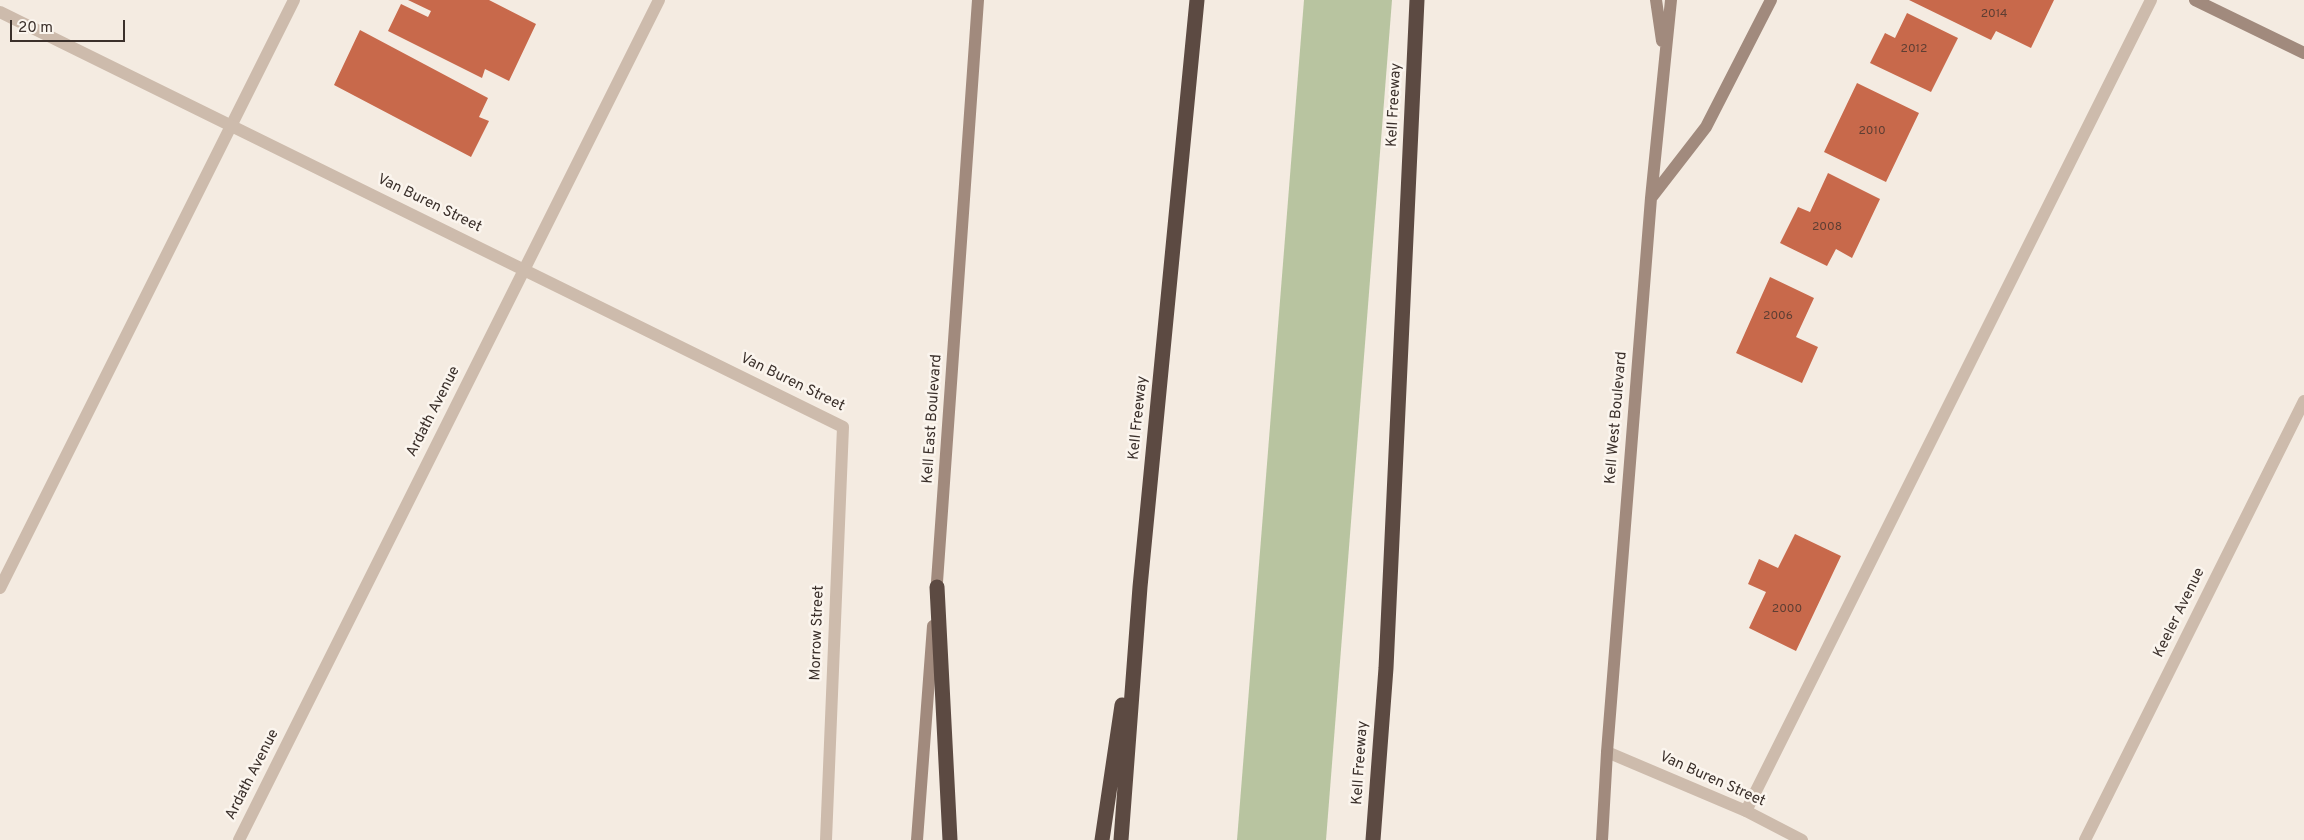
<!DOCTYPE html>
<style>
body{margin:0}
#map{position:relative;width:2304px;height:840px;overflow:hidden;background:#f4ebe1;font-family:Overpass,sans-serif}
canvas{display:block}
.scale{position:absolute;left:10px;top:20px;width:115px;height:22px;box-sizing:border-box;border:2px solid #3b302b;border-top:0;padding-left:6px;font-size:15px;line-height:18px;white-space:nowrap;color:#3b302b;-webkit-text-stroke:4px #fbf5ee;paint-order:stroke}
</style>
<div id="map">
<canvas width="2304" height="840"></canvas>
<div class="scale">20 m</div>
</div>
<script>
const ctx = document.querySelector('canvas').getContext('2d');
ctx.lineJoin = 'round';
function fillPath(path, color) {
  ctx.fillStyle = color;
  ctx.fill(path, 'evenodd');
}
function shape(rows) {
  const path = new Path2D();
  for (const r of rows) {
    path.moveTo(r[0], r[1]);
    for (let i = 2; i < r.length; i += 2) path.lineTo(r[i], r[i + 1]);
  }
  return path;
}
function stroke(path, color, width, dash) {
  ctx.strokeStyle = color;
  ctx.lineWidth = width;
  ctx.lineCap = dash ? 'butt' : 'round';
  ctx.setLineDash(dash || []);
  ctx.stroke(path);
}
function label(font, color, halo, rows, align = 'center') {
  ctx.font = font + ' Overpass,sans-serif';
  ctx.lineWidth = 5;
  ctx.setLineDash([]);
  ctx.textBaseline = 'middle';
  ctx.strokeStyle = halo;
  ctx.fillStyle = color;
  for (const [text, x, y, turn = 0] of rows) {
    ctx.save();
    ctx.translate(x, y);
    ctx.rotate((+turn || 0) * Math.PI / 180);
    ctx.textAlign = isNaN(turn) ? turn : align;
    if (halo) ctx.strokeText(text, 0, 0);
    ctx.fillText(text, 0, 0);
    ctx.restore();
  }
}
fillPath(shape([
 [1304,0,1392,0,1326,840,1237,840]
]), '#b8c4a0');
fillPath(shape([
 [408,0,489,0,536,24,509,81,485,69,482,78,388,31,401,4,428,17,431,11],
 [1909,0,2054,0,2031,48,1996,31,1991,40],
 [1907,13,1958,38,1931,92,1870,63,1885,33,1895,38],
 [360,30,488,98,479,117,489,121,471,157,334,85],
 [1857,83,1919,113,1886,182,1824,152],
 [1828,173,1880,199,1852,258,1836,249,1827,266,1780,243,1798,207,1810,212],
 [1770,277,1814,298,1796,337,1818,347,1802,383,1736,353],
 [1795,534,1841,556,1796,651,1749,628,1766,592,1748,584,1759,559,1778,568]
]), '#c8694b');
stroke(shape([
 [0,588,294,0],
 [1746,811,2151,0]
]), '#cdbbac', 12);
stroke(shape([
 [0,12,843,427,826,840],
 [1607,752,1746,811,1802,840],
 [239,840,659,0],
 [2085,840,2304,401]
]), '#cdbbac', 12);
stroke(shape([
 [1656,0,1662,41],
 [2195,0,2304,53],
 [1651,198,1706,127,1771,0],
 [936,596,978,0],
 [917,840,933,626],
 [1602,840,1607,752,1651,198,1671,0]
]), '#a18a7d', 12);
stroke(shape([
 [937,587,950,840],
 [1102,840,1122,705],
 [1121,840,1140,587,1197,0],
 [1373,840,1386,668,1417,0]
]), '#5c4a42', 15);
label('12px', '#5e3e33', null, [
 ["2014",1994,15],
 ["2012",1914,50],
 ["2010",1872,132],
 ["2008",1827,228],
 ["2006",1778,317],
 ["2000",1787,610]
]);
label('15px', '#3b302b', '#fbf5ee', [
 ["Kell Freeway",1395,105,-87],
 ["Van Buren Street",429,204,26],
 ["Van Buren Street",792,383,26],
 ["Ardath Avenue",434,412,-63],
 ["Kell Freeway",1139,418,-84],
 ["Kell West Boulevard",1617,418,-85],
 ["Kell East Boulevard",933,419,-86],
 ["Keeler Avenue",2180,613,-64],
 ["Morrow Street",818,633,-88],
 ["Kell Freeway",1361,763,-86],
 ["Ardath Avenue",253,775,-63],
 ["Van Buren Street",1712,780,24]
]);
</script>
